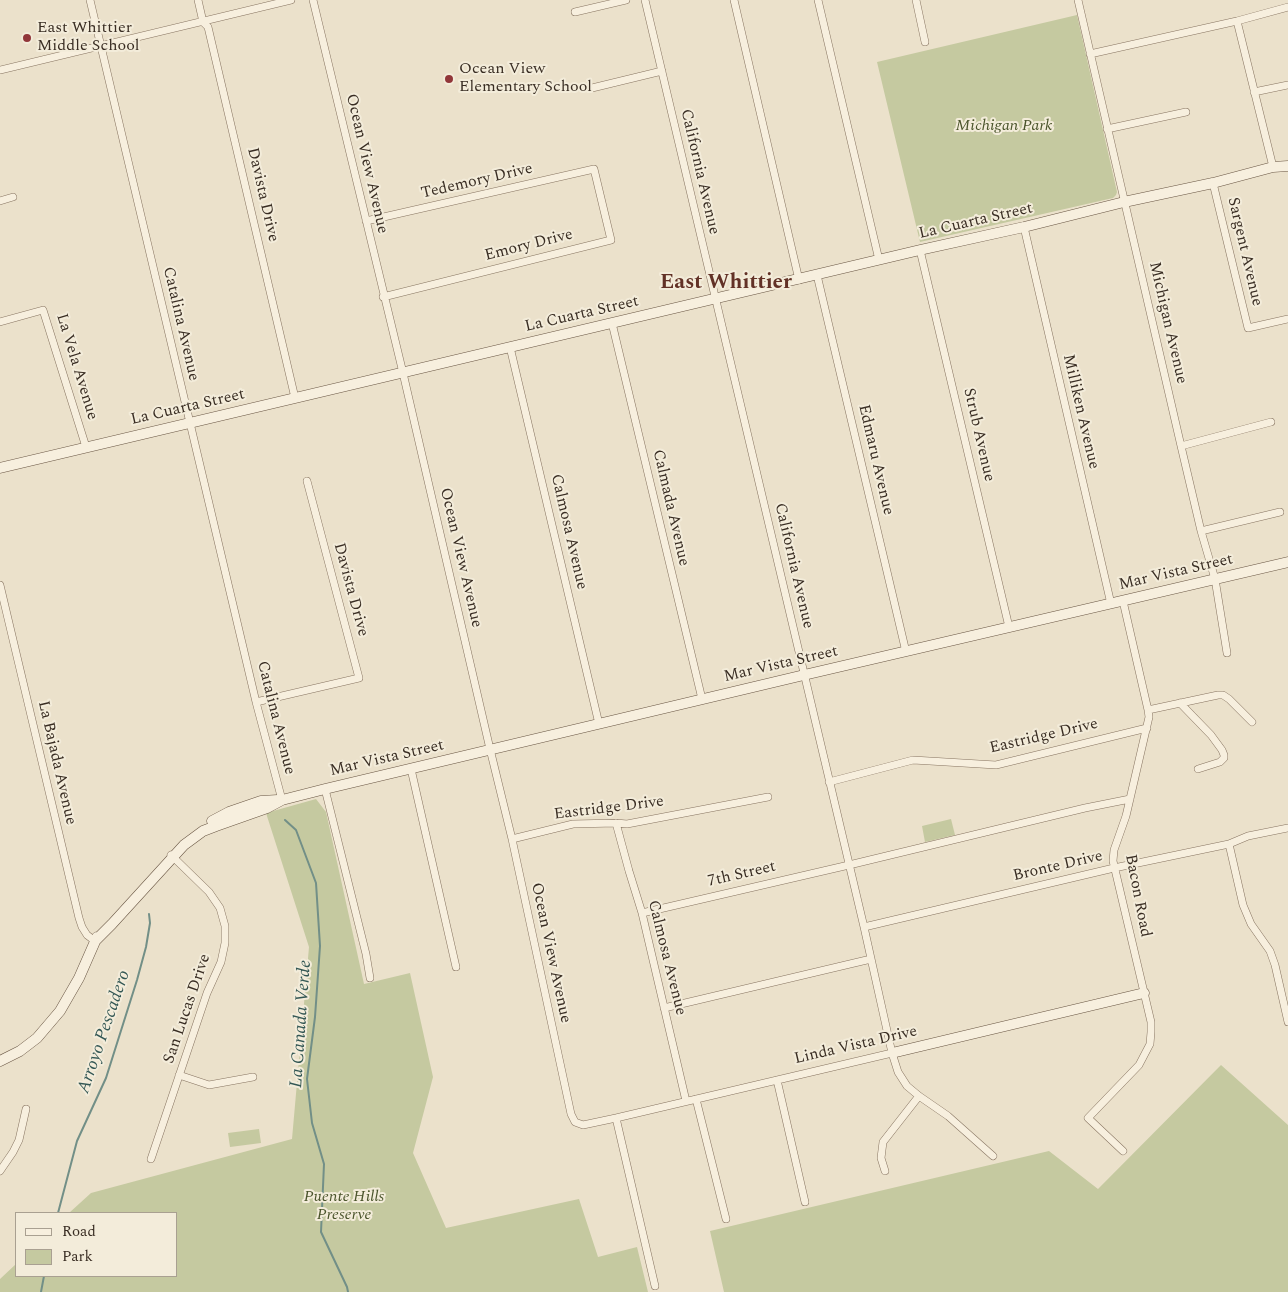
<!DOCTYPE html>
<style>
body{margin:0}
#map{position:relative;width:1288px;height:1292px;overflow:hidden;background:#ebe1cb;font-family:Spectral,serif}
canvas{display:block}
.legend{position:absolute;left:15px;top:1212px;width:162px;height:65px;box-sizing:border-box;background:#f3ecda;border:1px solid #a9a091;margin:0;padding:6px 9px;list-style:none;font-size:15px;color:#392d23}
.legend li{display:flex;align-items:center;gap:10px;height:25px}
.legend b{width:25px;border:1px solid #a9a091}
</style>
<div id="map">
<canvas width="1288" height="1292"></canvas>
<ul class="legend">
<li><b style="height:6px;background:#f7efde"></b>Road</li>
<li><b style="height:14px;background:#c5c9a0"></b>Park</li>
</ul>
</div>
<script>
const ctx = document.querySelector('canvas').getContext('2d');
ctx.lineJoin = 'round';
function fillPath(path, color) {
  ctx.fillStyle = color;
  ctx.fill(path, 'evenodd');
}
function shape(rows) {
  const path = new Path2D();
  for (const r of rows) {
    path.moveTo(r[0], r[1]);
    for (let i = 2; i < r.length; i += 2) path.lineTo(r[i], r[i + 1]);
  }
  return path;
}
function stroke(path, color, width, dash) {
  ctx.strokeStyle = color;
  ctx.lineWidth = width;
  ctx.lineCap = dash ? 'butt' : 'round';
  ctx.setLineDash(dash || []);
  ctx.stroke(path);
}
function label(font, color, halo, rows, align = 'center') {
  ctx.font = font + ' Spectral,serif';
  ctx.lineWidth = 4;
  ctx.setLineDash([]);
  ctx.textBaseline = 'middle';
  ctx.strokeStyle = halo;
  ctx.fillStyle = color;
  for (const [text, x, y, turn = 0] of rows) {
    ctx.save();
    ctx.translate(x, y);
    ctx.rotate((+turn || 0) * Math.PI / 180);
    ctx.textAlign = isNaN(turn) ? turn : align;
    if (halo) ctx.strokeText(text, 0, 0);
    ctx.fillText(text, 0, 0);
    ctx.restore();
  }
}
fillPath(shape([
 [1077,15,1117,192,1116,195,1113,198,920,242,877,62],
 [316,799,326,812,364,984,410,973,433,1077,413,1153,446,1228,579,1199,598,1257,637,1247,648,1292,0,1292,0,1279,16,1264,16,1276,176,1276,176,1213,69,1213,91,1193,292,1139,309,947,266,813],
 [951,819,955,835,925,842,922,826],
 [1221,1065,1288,1125,1288,1292,724,1292,710,1231,1049,1151,1098,1189],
 [259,1129,261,1143,230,1147,228,1133]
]), '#c5c9a0');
stroke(shape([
 [285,820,296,830,316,883,320,946,315,1017,307,1079,312,1123,324,1164,321,1232,347,1287,348,1292],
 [58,1213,77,1141,106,1078,137,980,146,947,150,923,149,914],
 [41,1292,44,1276]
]), '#728f87', 2);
const street = shape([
 [90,0,256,702,282,800],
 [198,0,203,22,208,27,295,398],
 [313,0,403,373,490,749,512,839,571,1114,575,1122,583,1125,616,1118,892,1053],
 [645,0,864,927,892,1053,898,1072,907,1086,919,1096,948,1116,993,1156],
 [734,0,799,280],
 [818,0,879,260],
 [916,0,925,42],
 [1078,0,1181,446,1201,531,1215,579,1227,653],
 [575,12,626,0],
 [1237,21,1273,167],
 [1090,54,1237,21,1288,7],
 [0,70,291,0],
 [592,88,662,71],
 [1254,92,1288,85],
 [1107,129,1186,112],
 [1213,183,1248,328,1288,319],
 [0,201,13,197],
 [366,221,594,169,611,240,383,297],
 [1024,227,1111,604],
 [920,250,1009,627],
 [817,275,906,652],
 [0,322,43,310,86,447],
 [612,323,702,699],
 [510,347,599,724],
 [1181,446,1271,422],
 [1201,531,1280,512],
 [0,585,79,918,82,927,87,935,95,941],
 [1123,601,1148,710,1149,717,1126,816,1114,850,1113,861,1151,1022,1151,1032,1150,1044,1139,1065,1088,1118,1123,1151],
 [256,702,359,678,307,481],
 [1180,703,1211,735,1222,750,1224,755,1224,758,1220,762,1198,769],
 [1148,710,1218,695,1223,695,1229,699,1252,722],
 [411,769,456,967],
 [829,782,913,760,996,765,1147,728],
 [325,789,366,954,370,978],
 [616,823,629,871,642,913,686,1101],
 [512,839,573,824,616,823,627,824,768,797],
 [1229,844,1243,905,1251,924,1270,951,1275,965,1288,1022],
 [642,913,849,865,1085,808,1130,799],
 [864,927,1114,868,1229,844,1248,836,1288,828],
 [664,1008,871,959],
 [179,1075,209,1085,253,1077],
 [777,1080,805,1202],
 [696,1099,726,1219],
 [616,1118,655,1286],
 [151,1159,207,993,221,962,225,943,225,926,220,908,209,892,171,855],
 [0,1171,13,1152,19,1140,26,1109],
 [885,1171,881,1158,883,1142,919,1096]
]);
const secondary = shape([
 [0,468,920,250,1024,227,1124,202,1213,183,1273,167,1288,166],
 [212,821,229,812,261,801,278,800],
 [95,941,112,924,184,845,203,831,216,826,267,808,282,800,325,789,804,675,1288,562],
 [892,1053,1144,993],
 [0,1061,20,1051,37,1038,60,1011,79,978,97,937]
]);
stroke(street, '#877461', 8);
stroke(secondary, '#695644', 11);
stroke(street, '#f7efde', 7);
stroke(secondary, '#f7efde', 10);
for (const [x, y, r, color] of [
 [27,38,5,"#913639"],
 [449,79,5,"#913639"]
]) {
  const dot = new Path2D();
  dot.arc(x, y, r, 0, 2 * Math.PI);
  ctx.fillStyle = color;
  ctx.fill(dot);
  stroke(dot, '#f3ecda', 2);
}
label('16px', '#392d23', '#f3ecda', [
 ["East Whittier",37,29],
 ["Middle School",37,47],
 ["Ocean View",459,70],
 ["Elementary School",459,88]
], 'left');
label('italic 16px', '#4a542b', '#f3ecda', [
 ["Michigan Park",1004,127],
 ["Puente Hills",344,1198],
 ["Preserve",344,1216]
]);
label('16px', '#392d23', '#f3ecda', [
 ["Ocean View Avenue",366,164,77],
 ["California Avenue",699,172,77],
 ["Tedemory Drive",477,182,-13],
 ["Davista Drive",262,195,77],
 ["La Cuarta Street",976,222,-13],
 ["Emory Drive",529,246,-14],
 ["Sargent Avenue",1244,252,77],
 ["La Cuarta Street",582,315,-13],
 ["Michigan Avenue",1167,323,77],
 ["Catalina Avenue",180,324,77],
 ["La Vela Avenue",76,367,73],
 ["La Cuarta Street",188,408,-13],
 ["Milliken Avenue",1080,412,77],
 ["Strub Avenue",978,435,77],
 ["Edmaru Avenue",875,460,77],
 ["Calmada Avenue",670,508,77],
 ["Calmosa Avenue",568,532,77],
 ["Ocean View Avenue",460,558,77],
 ["California Avenue",793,566,77],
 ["Mar Vista Street",1176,573,-13],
 ["Davista Drive",350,590,75],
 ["Mar Vista Street",781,665,-13],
 ["Catalina Avenue",275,718,76],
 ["Eastridge Drive",1044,737,-13],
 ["Mar Vista Street",387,759,-13],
 ["La Bajada Avenue",56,763,77],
 ["Eastridge Drive",609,809,-7],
 ["Bronte Drive",1058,867,-13],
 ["7th Street",742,875,-13],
 ["Bacon Road",1137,896,79],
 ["Ocean View Avenue",550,953,78],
 ["Calmosa Avenue",666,958,76],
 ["San Lucas Drive",188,1009,-71],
 ["Linda Vista Drive",856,1046,-13]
]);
label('italic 18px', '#335754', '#f3ecda', [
 ["La Canada Verde",302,1024,-86],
 ["Arroyo Pescadero",105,1032,-71]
]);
label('bold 21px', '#623126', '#f3ecda', [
 ["East Whittier",726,284]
]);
</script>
